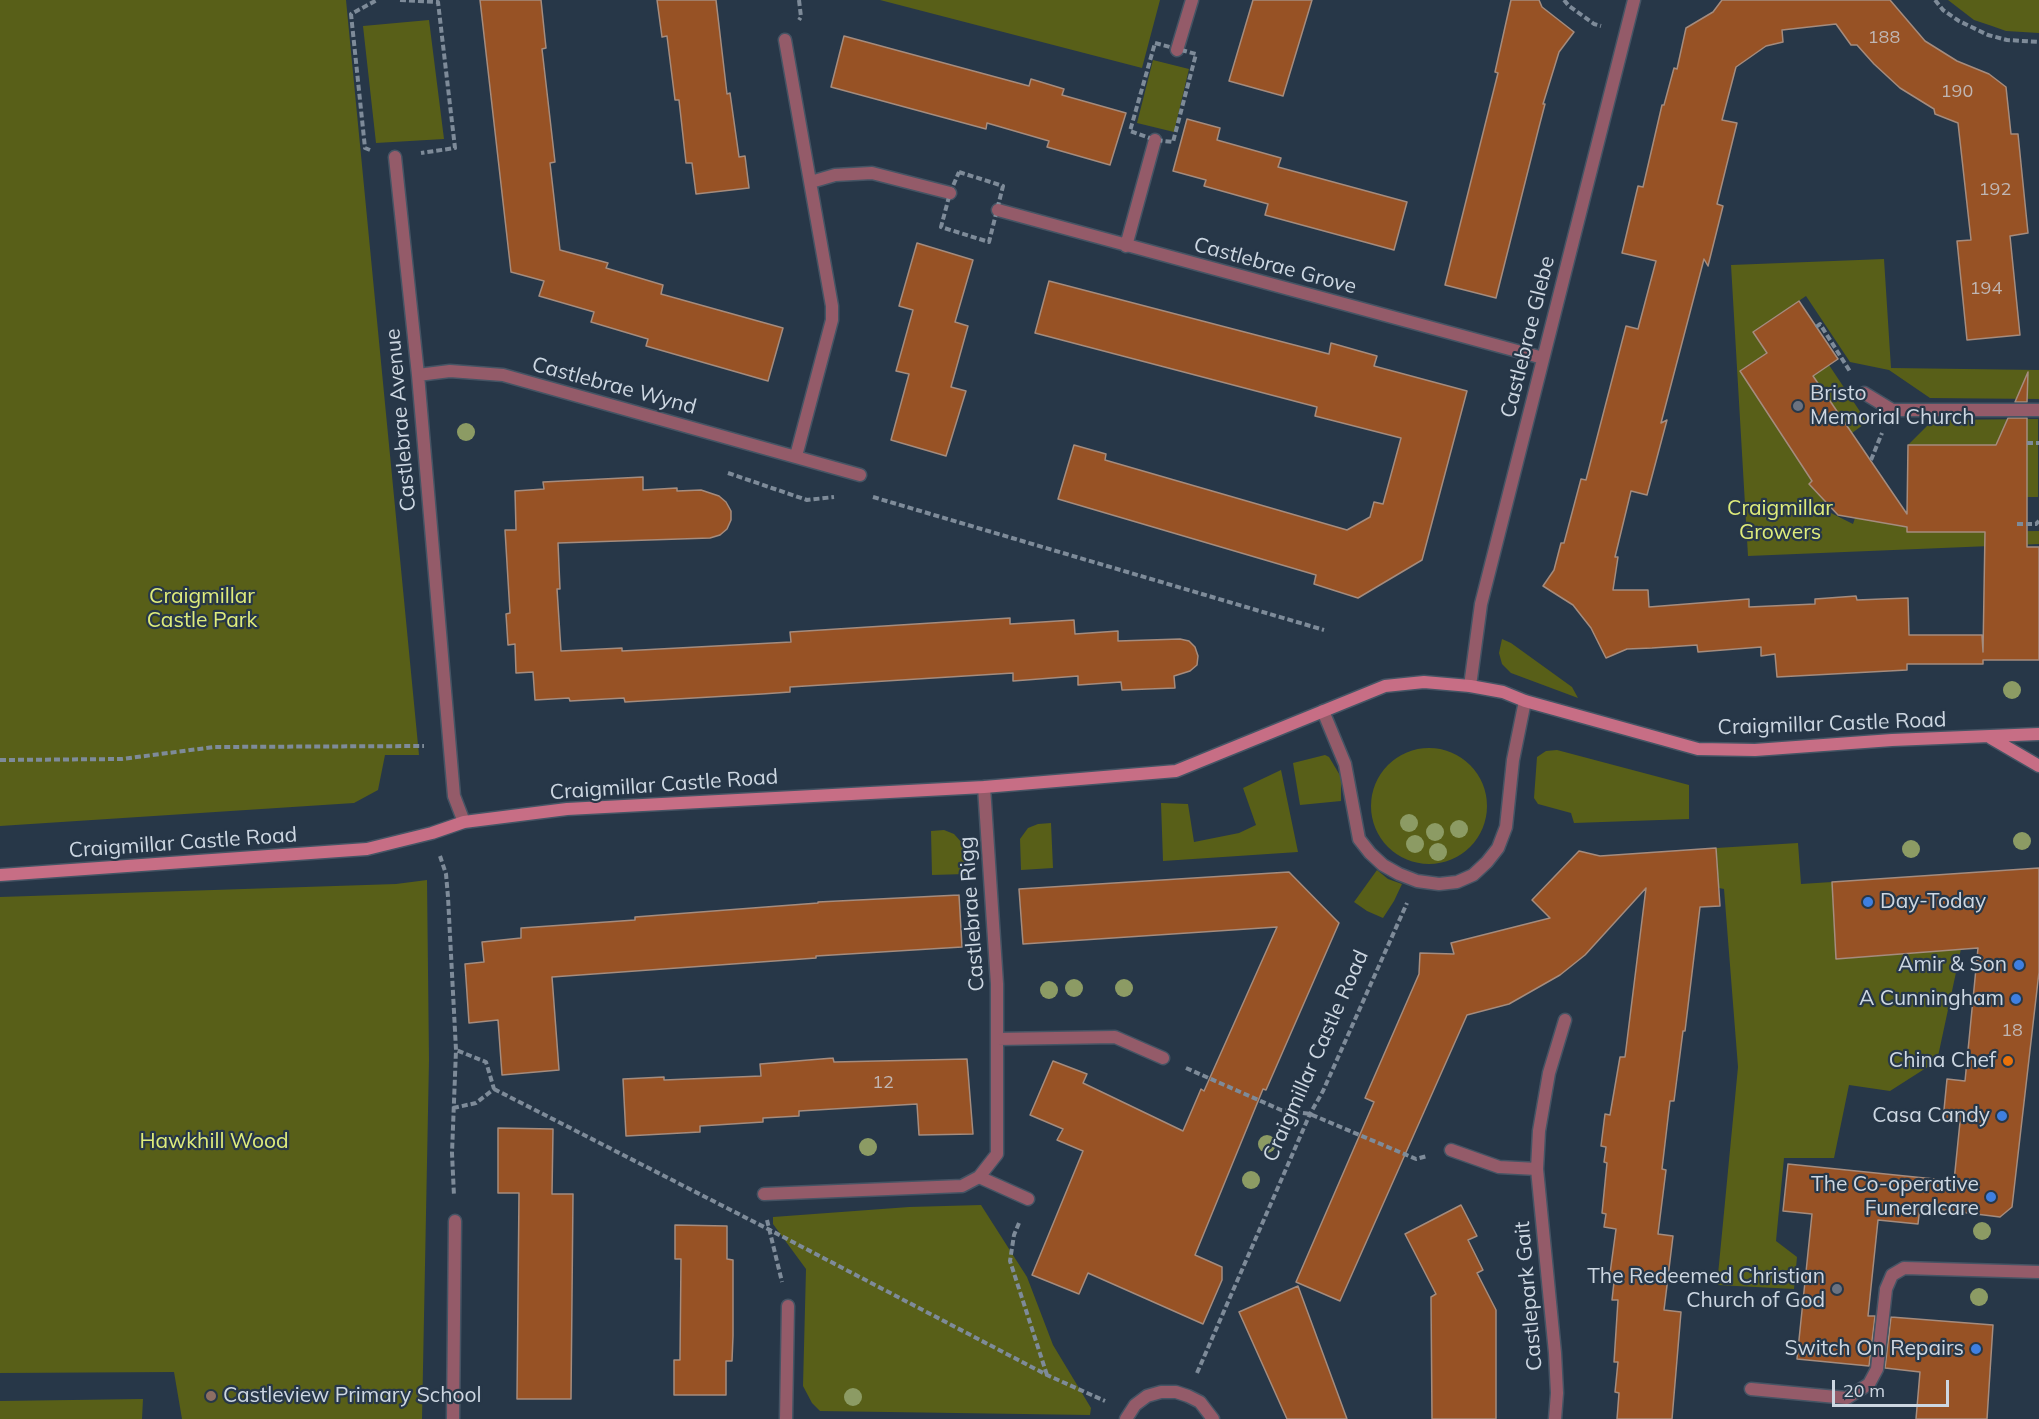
<!DOCTYPE html>
<style>
body{margin:0}
#map{position:relative;width:2039px;height:1419px;overflow:hidden;background:#273748;font-family:Mulish,sans-serif}
canvas{display:block}
.scale{position:absolute;left:1832px;top:1380px;width:117px;height:27px;box-sizing:border-box;border:3px solid #cdd7e2;border-top:0;padding-left:8px;font-size:18px;line-height:21px;white-space:nowrap;color:#cdd7e2;-webkit-text-stroke:4px #273748;paint-order:stroke}
</style>
<div id="map">
<canvas width="2039" height="1419"></canvas>
<div class="scale">20 m</div>
</div>
<script>
const ctx = document.querySelector('canvas').getContext('2d');
ctx.lineJoin = 'round';
function fillPath(path, color) {
  ctx.fillStyle = color;
  ctx.fill(path, 'evenodd');
}
function shape(rows) {
  const path = new Path2D();
  for (const r of rows) {
    if (r.length === 3) {
      path.moveTo(r[0] + r[2], r[1]);
      path.arc(r[0], r[1], r[2], 0, 2 * Math.PI);
      continue;
    }
    path.moveTo(r[0], r[1]);
    for (let i = 2; i < r.length; i += 2) path.lineTo(r[i], r[i + 1]);
  }
  return path;
}
function stroke(path, color, width, dash) {
  ctx.strokeStyle = color;
  ctx.lineWidth = width;
  ctx.lineCap = dash ? 'butt' : 'round';
  ctx.setLineDash(dash || []);
  ctx.stroke(path);
}
function label(font, color, halo, rows, align = 'center') {
  ctx.font = font + ' Mulish,sans-serif';
  ctx.lineWidth = 4.5;
  ctx.setLineDash([]);
  ctx.textBaseline = 'middle';
  ctx.strokeStyle = halo;
  ctx.fillStyle = color;
  for (const [text, x, y, turn = 0] of rows) {
    ctx.save();
    ctx.translate(x, y);
    ctx.rotate((+turn || 0) * Math.PI / 180);
    ctx.textAlign = isNaN(turn) ? turn : align;
    if (halo) ctx.strokeText(text, 0, 0);
    ctx.fillText(text, 0, 0);
    ctx.restore();
  }
}
fillPath(shape([
 [0,0,346,0,419,755,385,755,378,790,354,803,0,826],
 [880,0,1160,0,1142,68],
 [1948,0,2039,0,2039,33,2006,31,1992,26,1974,20],
 [429,20,444,139,376,143,363,26],
 [1153,60,1189,69,1174,132,1137,123],
 [1884,259,1891,368,2039,370,2039,399,1930,398,1889,370,1850,362,1806,296,1753,332,1767,353,1740,371,1812,481,1809,484,1828,505,1825,510,1853,524,1855,518,1907,517,1907,532,2039,531,2039,544,1748,556,1731,265],
 [1829,365,1867,422,1852,433,1813,376],
 [2038,419,2038,497,2027,497,2005,426,2001,434,2000,445,1908,445,1933,420],
 [1502,639,1511,643,1572,687,1578,698,1511,673,1502,664,1499,653],
 [1429,806,58],
 [1557,750,1689,785,1689,819,1574,823,1571,813,1538,804,1534,798,1537,757,1546,751],
 [1325,755,1329,757,1341,777,1341,801,1300,805,1293,763],
 [1281,770,1298,852,1163,861,1161,803,1188,804,1194,842,1239,833,1256,825,1243,788],
 [1051,823,1053,868,1021,870,1020,839,1028,828,1038,824],
 [944,830,954,834,963,844,966,874,932,875,931,831],
 [1798,843,1801,884,1832,882,1836,959,1961,949,1937,1061,1890,1091,1849,1085,1834,1158,1784,1158,1776,1241,1797,1257,1794,1289,1717,1285,1738,1067,1724,889,1719,888,1716,848],
 [1377,870,1388,879,1402,884,1394,901,1383,918,1367,911,1354,902],
 [427,880,429,1060,422,1419,182,1419,174,1372,0,1373,0,897,396,884],
 [981,1205,1027,1277,1053,1345,1091,1408,1090,1415,820,1411,812,1403,803,1386,806,1269,773,1224,773,1217,909,1207],
 [143,1399,142,1419,0,1419,0,1401]
]), '#585f18');
const building = shape([
 [480,0,541,0,546,48,542,49,555,162,550,163,560,250,608,263,606,268,663,285,661,294,783,328,768,381,646,346,648,339,591,322,594,312,539,296,544,281,511,272,480,0],
 [657,0,716,0,727,94,730,93,739,157,745,156,749,188,696,194,692,163,686,163,679,100,675,100,667,36,662,37,657,0],
 [1253,0,1312,0,1283,96,1229,81,1253,0],
 [1511,0,1539,0,1542,7,1574,32,1559,52,1543,104,1545,104,1539,127,1496,298,1445,285,1498,73,1495,72,1511,0],
 [1722,0,1890,0,1925,41,1957,61,1989,74,2006,87,2011,134,2018,134,2028,233,2010,236,2020,335,1967,340,1957,241,1971,240,1958,123,1935,114,1934,109,1900,88,1874,64,1857,45,1851,45,1836,24,1782,30,1783,42,1766,46,1736,67,1722,120,1737,123,1717,204,1723,206,1708,266,1704,259,1661,423,1667,420,1647,495,1631,491,1615,557,1618,557,1613,590,1648,590,1649,607,1749,599,1749,607,1815,604,1815,599,1856,596,1857,600,1908,598,1909,635,1982,635,1983,652,1985,532,1907,532,1907,527,1838,515,1809,484,1812,481,1740,371,1767,353,1753,332,1799,301,1838,359,1813,376,1907,514,1908,445,1996,445,2008,418,2027,418,2027,547,2039,547,2039,660,1983,660,1983,664,1907,664,1907,670,1777,677,1775,654,1761,656,1761,647,1698,652,1697,645,1652,648,1627,649,1606,658,1591,628,1573,605,1543,586,1554,570,1561,543,1564,543,1581,479,1586,480,1626,326,1638,329,1656,261,1622,253,1638,186,1643,187,1662,105,1664,105,1674,68,1677,69,1686,28,1713,12,1722,0],
 [844,36,1029,86,1031,79,1064,89,1062,95,1126,113,1110,165,1047,147,1049,141,987,123,986,129,831,87,844,36],
 [1187,119,1220,128,1217,140,1281,158,1278,167,1407,202,1394,250,1265,215,1268,204,1204,186,1206,180,1173,171,1187,119],
 [917,243,973,260,955,322,968,326,951,387,966,391,946,456,891,440,909,374,896,371,913,310,899,306,917,243],
 [1049,281,1329,354,1331,343,1377,356,1374,366,1467,391,1422,560,1358,598,1314,584,1316,575,1058,499,1074,445,1106,454,1105,460,1347,530,1370,517,1374,502,1383,504,1401,438,1315,416,1317,407,1035,333,1049,281],
 [2028,372,2027,402,2015,402,2028,372],
 [643,477,643,490,677,488,677,491,701,490,719,496,726,502,731,511,731,520,727,529,720,535,710,538,558,543,560,589,557,589,561,651,622,648,622,651,791,642,790,632,1010,618,1010,624,1074,620,1075,634,1118,631,1118,641,1180,639,1189,641,1195,647,1198,656,1197,665,1190,671,1174,676,1175,688,1122,690,1121,682,1078,685,1078,676,1013,681,1013,673,790,687,790,692,762,694,625,702,624,698,570,701,569,698,535,700,533,672,516,673,515,644,508,645,506,614,510,613,505,530,516,530,515,491,544,489,543,482,643,477],
 [1716,848,1720,906,1700,907,1685,1031,1683,1031,1674,1101,1670,1101,1662,1169,1666,1170,1658,1234,1673,1236,1664,1310,1681,1312,1672,1419,1617,1419,1619,1393,1615,1392,1618,1362,1614,1362,1618,1300,1612,1300,1614,1282,1609,1281,1616,1229,1604,1227,1606,1214,1602,1213,1607,1163,1604,1162,1606,1147,1601,1146,1605,1114,1610,1115,1620,1057,1625,1057,1646,888,1585,955,1560,975,1509,1004,1467,1015,1340,1301,1296,1282,1374,1102,1365,1098,1419,974,1420,953,1454,954,1451,943,1550,918,1532,900,1579,851,1600,856,1716,848],
 [2039,868,2039,972,2012,1207,2000,1217,1920,1207,1918,1224,1878,1220,1868,1316,1875,1316,1869,1366,1797,1359,1812,1214,1783,1211,1788,1164,1954,1181,1960,1122,1943,1120,1947,1079,1965,1081,1978,948,1836,959,1832,882,2039,868],
 [1289,872,1339,923,1266,1090,1263,1089,1195,1255,1222,1267,1222,1280,1203,1324,1088,1273,1079,1294,1032,1275,1083,1151,1057,1140,1063,1129,1030,1115,1053,1061,1087,1074,1083,1083,1183,1131,1201,1089,1204,1091,1277,927,1023,944,1019,889,1289,872],
 [959,895,962,947,816,956,816,958,552,977,559,1070,502,1075,498,1020,469,1023,465,964,484,962,482,942,521,938,521,928,635,920,635,917,818,903,818,902,959,895],
 [833,1058,834,1062,967,1059,973,1134,919,1135,917,1104,799,1111,799,1116,763,1118,763,1122,700,1126,700,1132,626,1136,623,1079,664,1077,664,1080,761,1076,760,1064,833,1058],
 [498,1128,553,1129,552,1194,573,1194,571,1399,517,1399,519,1193,498,1193,498,1128],
 [1461,1205,1477,1236,1468,1240,1483,1270,1477,1273,1496,1310,1496,1419,1432,1419,1431,1297,1436,1294,1405,1234,1461,1205],
 [675,1225,727,1226,727,1259,733,1260,733,1336,732,1361,726,1361,726,1395,674,1395,674,1360,680,1360,681,1259,675,1259,675,1225],
 [1298,1286,1336,1389,1347,1419,1287,1419,1239,1312,1298,1286],
 [1891,1317,1993,1325,1987,1419,1916,1419,1920,1372,1885,1368,1891,1317]
]);
fillPath(building, '#975225');
stroke(building, '#a58c7e', 1.5);
const lane = shape([
 [1864,393,1892,410,2039,410],
 [1323,711,1345,764,1359,839,1370,853,1383,865,1399,874,1417,881,1439,884,1457,882,1473,875,1487,862,1498,848,1506,827,1513,760,1525,701],
 [979,1177,1028,1199],
 [1751,1389,1847,1398,1869,1384,1877,1369,1886,1289,1892,1275,1904,1268,2039,1272]
]);
const street = shape([
 [785,40,832,306,832,320,796,456],
 [1177,50,1192,0],
 [395,157,418,375,454,796,464,822],
 [811,182,835,175,872,173,950,193],
 [998,210,1543,358],
 [1126,246,1155,140],
 [418,375,450,371,503,375,860,475],
 [1470,686,1481,604,1634,0],
 [997,1039,1115,1037,1163,1058],
 [1451,1150,1499,1167,1537,1169],
 [764,1194,962,1186,979,1177,997,1154,997,984,984,787],
 [453,1419,455,1221],
 [786,1419,788,1306],
 [1126,1419,1135,1405,1147,1396,1161,1392,1176,1392,1188,1396,1200,1402,1213,1419],
 [1555,1419,1557,1393,1555,1353,1537,1169,1539,1131,1549,1073,1565,1020]
]);
const secondary = shape([
 [1991,738,2039,766],
 [0,875,367,849,432,833,464,822,567,809,984,787,1176,771,1385,686,1424,682,1470,686,1503,692,1525,701,1698,749,1755,750,1892,740,2039,734]
]);
stroke(lane, '#455464', 15);
stroke(street, '#455464', 15);
stroke(secondary, '#455464', 15);
stroke(shape([
 [400,0,438,2,455,148,421,153],
 [799,0,801,17,799,20],
 [1564,0,1569,6,1594,24,1601,26],
 [1935,0,1943,10,1959,21,1988,35,2007,40,2039,42],
 [1155,43,1196,54,1173,142,1155,140,1130,131,1155,43],
 [370,150,365,148,351,14,377,0],
 [959,172,1003,186,989,242,941,227,950,193,959,172],
 [1816,327,1820,324,1851,373],
 [2027,443,2039,443],
 [1871,460,1882,433],
 [728,473,807,500,834,497],
 [873,497,1324,630],
 [2017,524,2036,524,2039,521],
 [0,760,122,759,214,747,424,746],
 [440,856,446,874,448,897,456,1050,452,1153,454,1196],
 [1186,1068,1281,1110,1310,1114,1416,1159,1427,1156],
 [494,1089,768,1229,1047,1375,1105,1401],
 [453,1108,476,1103,494,1089,486,1062,456,1050],
 [767,1220,782,1282],
 [1019,1223,1014,1235,1010,1261,1047,1375],
 [1197,1373,1310,1114,1323,1091,1407,903]
]), '#7e8b99', 4, [6, 3]);
stroke(lane, '#945b69', 12);
stroke(street, '#945b69', 12);
stroke(secondary, '#c76e85', 12);
ctx.fillStyle = '#8c9b64';
for (const [x, y] of [
 [466,432],
 [2012,690],
 [1409,823],
 [1459,829],
 [1435,832],
 [2022,841],
 [1415,844],
 [1911,849],
 [1438,852],
 [1074,988],
 [1124,988],
 [1049,990],
 [1267,1144],
 [868,1147],
 [1251,1180],
 [1982,1231],
 [1979,1297],
 [853,1397]
]) {
  ctx.beginPath();
  ctx.arc(x, y, 9, 0, 2 * Math.PI);
  ctx.fill();
}
for (const [x, y, r, color] of [
 [1798,406,6,"#6b7280"],
 [1868,902,6,"#3f7fe0"],
 [2019,965,6,"#3f7fe0"],
 [2016,999,6,"#3f7fe0"],
 [2008,1061,6,"#e8710a"],
 [2002,1116,6,"#3f7fe0"],
 [1991,1197,6,"#3f7fe0"],
 [1837,1289,6,"#6b7280"],
 [1976,1349,6,"#3f7fe0"],
 [211,1396,6,"#8d6e63"]
]) {
  const dot = new Path2D();
  dot.arc(x, y, r, 0, 2 * Math.PI);
  ctx.fillStyle = color;
  ctx.fill(dot);
  stroke(dot, '#273748', 2);
}
label('18px', '#c0b6b3', null, [
 ["188",1884,38],
 ["190",1957,92],
 ["192",1995,190],
 ["194",1986,289],
 ["18",2012,1031],
 ["12",883,1083]
]);
label('21px', '#cdd7e2', '#273748', [
 ["Castlebrae Grove",1275,266,15],
 ["Castlebrae Glebe",1528,337,-76],
 ["Castlebrae Wynd",614,386,15],
 ["Castlebrae Avenue",401,420,-95],
 ["Craigmillar Castle Road",1832,724,-2],
 ["Craigmillar Castle Road",664,785,-4],
 ["Craigmillar Castle Road",183,843,-4],
 ["Castlebrae Rigg",972,914,-94],
 ["Craigmillar Castle Road",1316,1056,-66],
 ["Castlepark Gait",1529,1296,-95]
]);
label('21px', '#cdd7e2', '#273748', [
 ["Bristo",1810,394,"left"],
 ["Memorial Church",1810,418,"left"],
 ["Day-Today",1880,902,"left"],
 ["Amir & Son",2007,965],
 ["A Cunningham",2004,999],
 ["China Chef",1996,1061],
 ["Casa Candy",1990,1116],
 ["The Co-operative",1979,1185],
 ["Funeralcare",1979,1209],
 ["The Redeemed Christian",1825,1277],
 ["Church of God",1825,1301],
 ["Switch On Repairs",1964,1349],
 ["Castleview Primary School",223,1396,"left"]
], 'right');
label('21px', '#dfec7b', '#273748', [
 ["Craigmillar",1780,509],
 ["Growers",1780,533],
 ["Craigmillar",202,597],
 ["Castle Park",202,621],
 ["Hawkhill Wood",214,1142]
]);
</script>
